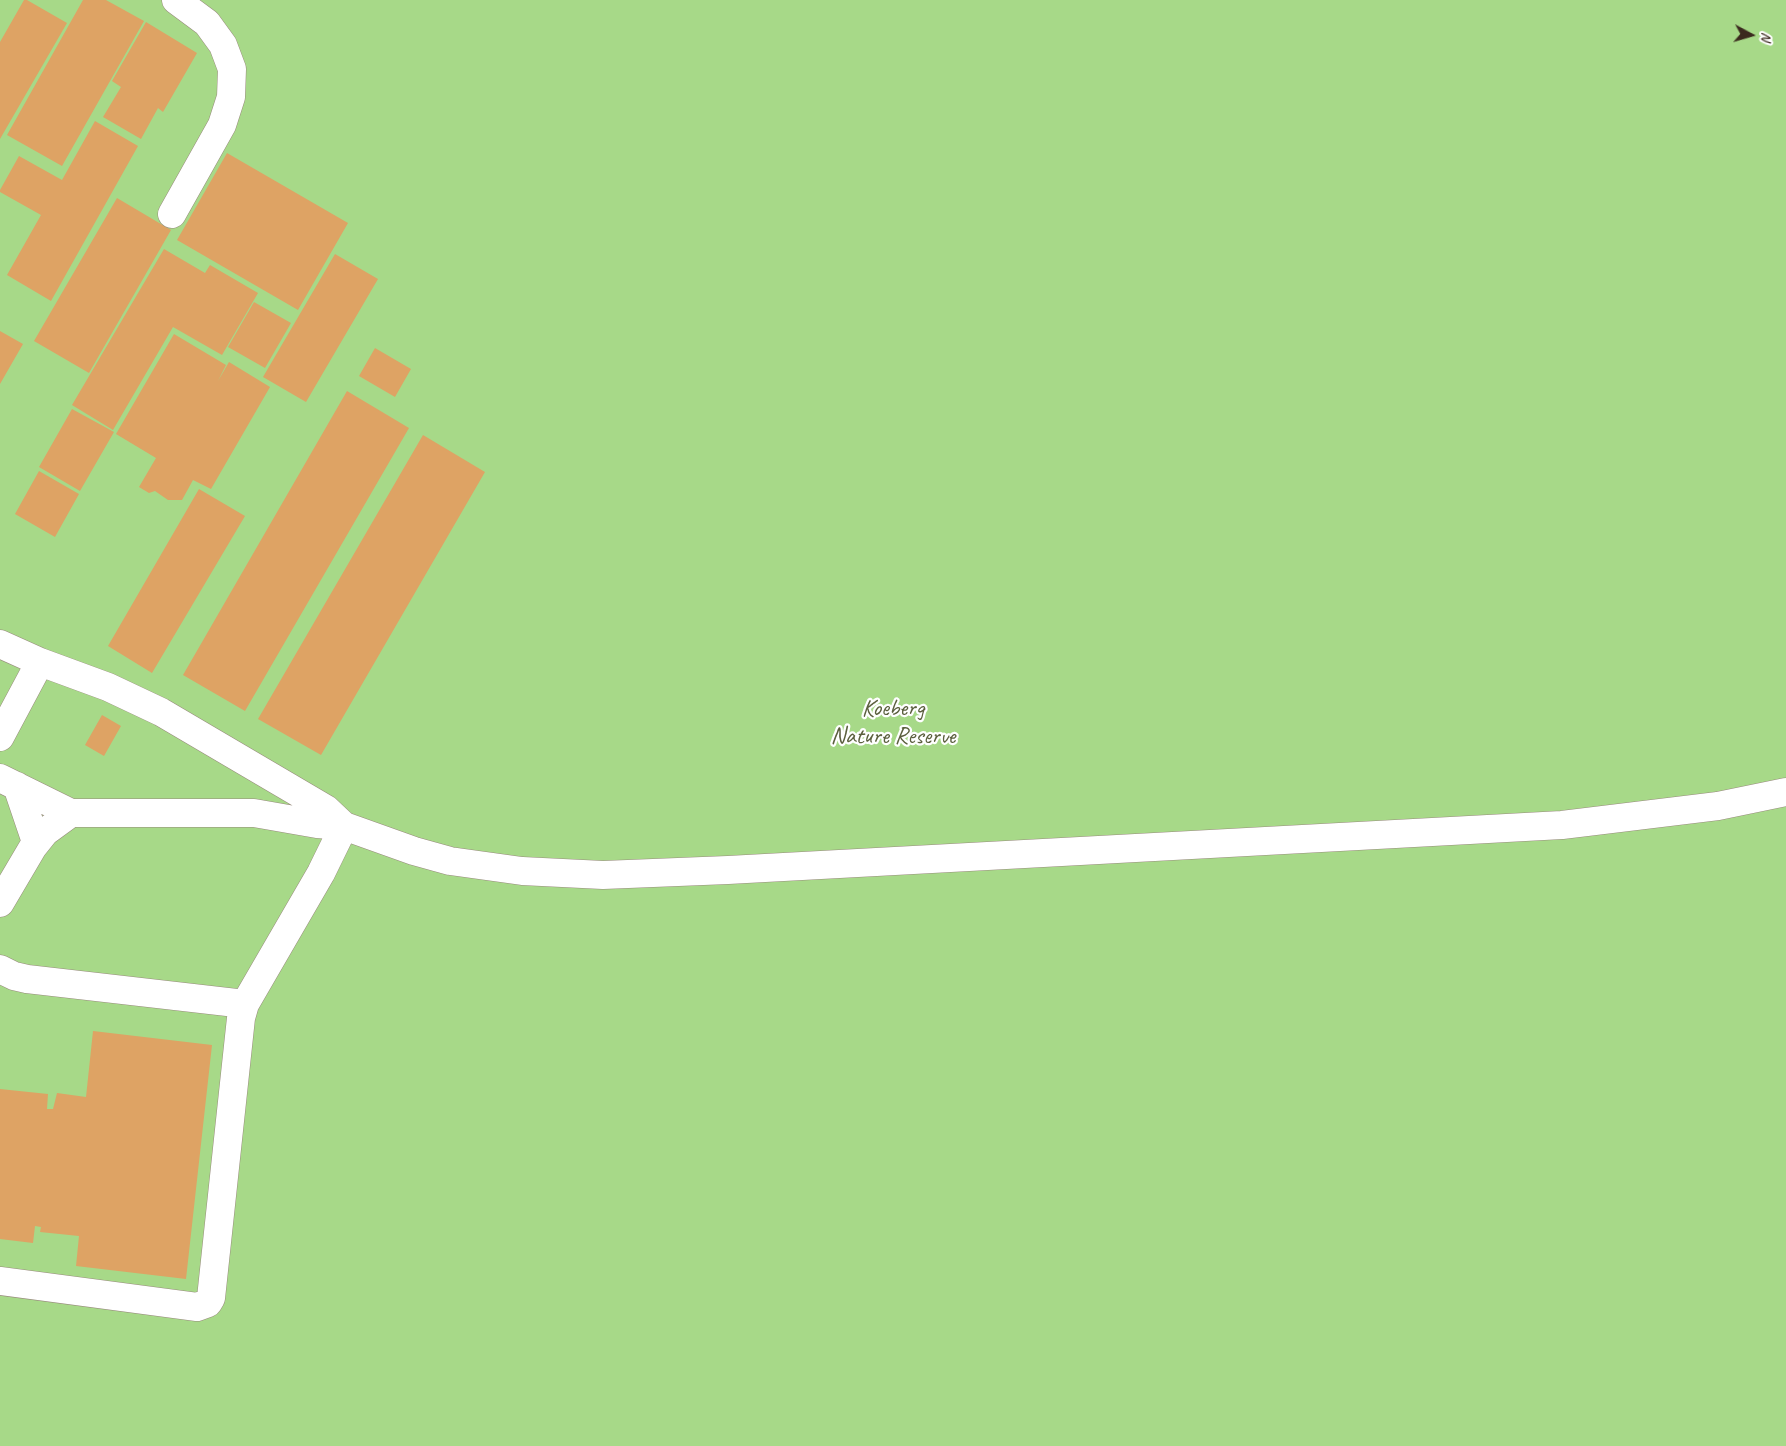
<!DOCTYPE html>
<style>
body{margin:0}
#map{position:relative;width:1786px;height:1446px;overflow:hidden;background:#f5efdc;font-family:Caveat,sans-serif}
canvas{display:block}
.north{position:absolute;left:1726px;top:10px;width:50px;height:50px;-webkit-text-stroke:4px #fff;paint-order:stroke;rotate:96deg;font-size:14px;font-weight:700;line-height:20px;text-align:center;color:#3b2a1e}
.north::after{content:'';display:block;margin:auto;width:18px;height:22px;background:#3b2a1e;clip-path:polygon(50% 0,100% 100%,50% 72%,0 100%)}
</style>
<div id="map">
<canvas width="1786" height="1446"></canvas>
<div class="north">N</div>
</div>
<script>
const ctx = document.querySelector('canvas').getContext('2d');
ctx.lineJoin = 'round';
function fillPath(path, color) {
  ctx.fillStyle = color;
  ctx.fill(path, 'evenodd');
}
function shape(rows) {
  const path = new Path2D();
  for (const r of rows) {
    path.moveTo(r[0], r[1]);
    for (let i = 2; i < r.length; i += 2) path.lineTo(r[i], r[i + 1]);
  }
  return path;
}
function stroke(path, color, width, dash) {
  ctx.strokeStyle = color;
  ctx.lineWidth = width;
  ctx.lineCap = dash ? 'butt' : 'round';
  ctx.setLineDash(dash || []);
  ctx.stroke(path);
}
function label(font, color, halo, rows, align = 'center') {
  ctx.font = font + ' Caveat,sans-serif';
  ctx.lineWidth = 4.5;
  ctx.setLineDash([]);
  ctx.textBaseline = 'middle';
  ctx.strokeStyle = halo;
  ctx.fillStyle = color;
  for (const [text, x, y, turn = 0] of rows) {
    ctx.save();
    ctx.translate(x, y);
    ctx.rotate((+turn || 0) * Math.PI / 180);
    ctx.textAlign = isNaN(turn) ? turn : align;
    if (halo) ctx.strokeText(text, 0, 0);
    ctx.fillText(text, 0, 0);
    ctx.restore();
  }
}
fillPath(shape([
 [0,0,1786,0,1786,1446,0,1446]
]), '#a7d988');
fillPath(shape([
 [24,0,27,0,67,23,0,139,0,42],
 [83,0,106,0,144,21,62,166,7,135],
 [146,22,197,53,163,112,158,108,141,139,103,117,121,87,112,81],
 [95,121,138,146,51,301,7,275,41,215,0,192,0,190,19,156,62,180],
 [227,153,348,223,298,310,177,240],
 [117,198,171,230,89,373,34,341],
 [164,249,205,273,210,265,258,293,222,355,173,327,113,430,72,405],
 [335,254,378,279,306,402,263,377],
 [254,302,291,323,265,368,228,347],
 [0,331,23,344,0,384],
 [174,334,226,365,218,381,229,362,270,387,211,489,193,480,182,500,168,500,155,491,149,493,139,487,156,458,116,434],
 [375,348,411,369,395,397,359,376],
 [347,391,409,428,245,711,183,675],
 [72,409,114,432,80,491,39,467],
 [423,435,485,472,321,755,258,719],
 [39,471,79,494,55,537,15,514],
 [199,489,245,516,152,673,108,646],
 [102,715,121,726,104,756,85,745],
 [93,1031,212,1045,186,1279,76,1266,79,1236,40,1232,41,1227,35,1226,33,1243,0,1239,0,1089,48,1094,47,1109,53,1109,57,1093,86,1097]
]), '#dea364');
const minor = shape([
 [172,214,222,125,231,97,232,69,223,45,207,23,176,0],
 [0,644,40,662,108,687,161,712,326,809,344,826],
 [0,737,40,662],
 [0,778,71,813,254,813,317,824,344,826,414,851,450,861,522,871,603,875,728,870,1562,825,1718,806,1786,792],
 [17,786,36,842],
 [0,903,33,847,45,832,71,813],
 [0,969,14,976,27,979,245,1004],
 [0,1281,197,1307,208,1303,211,1298,241,1018,245,1004,321,873,344,826]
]);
stroke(minor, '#988c7d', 29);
stroke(minor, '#fff', 28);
label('24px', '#5b5f3e', '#fff', [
 ["Koeberg",893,709],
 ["Nature Reserve",893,737]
]);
</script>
